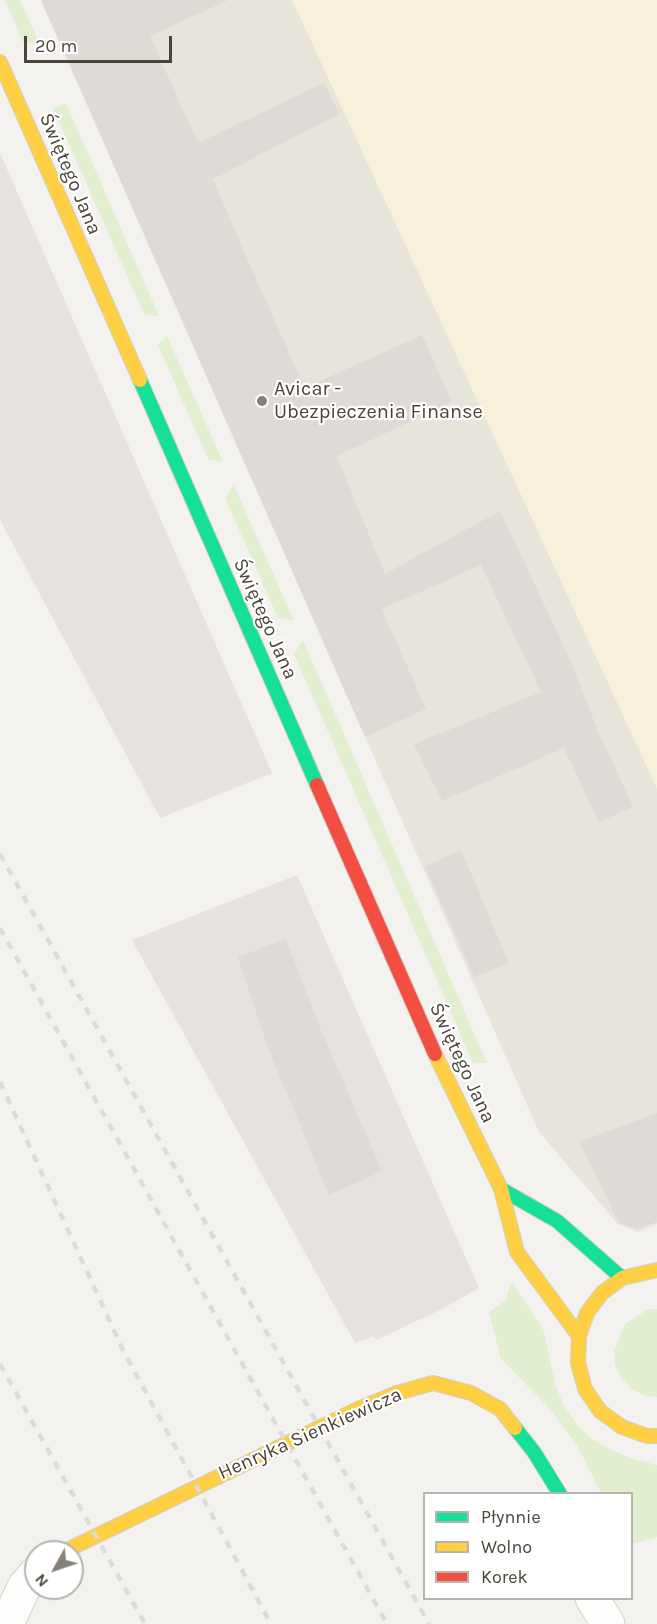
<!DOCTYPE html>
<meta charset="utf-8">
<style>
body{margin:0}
#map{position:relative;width:657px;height:1624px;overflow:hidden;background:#f4f2ee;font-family:Karla,sans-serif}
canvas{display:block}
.legend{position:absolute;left:423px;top:1492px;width:210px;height:108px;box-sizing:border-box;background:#fff;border:2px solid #b7b4b0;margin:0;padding:8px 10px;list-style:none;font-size:18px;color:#4b4439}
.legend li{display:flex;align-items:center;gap:12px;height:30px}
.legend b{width:30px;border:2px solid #b7b4b0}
.north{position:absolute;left:24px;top:1540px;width:60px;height:60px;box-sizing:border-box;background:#fff;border:2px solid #b7b4b0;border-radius:50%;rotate:230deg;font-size:16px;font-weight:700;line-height:24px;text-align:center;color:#4b4439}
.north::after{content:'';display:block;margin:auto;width:21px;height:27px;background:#868178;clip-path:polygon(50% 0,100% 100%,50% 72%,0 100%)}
.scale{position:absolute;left:24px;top:36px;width:148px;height:27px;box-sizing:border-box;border:3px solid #4b4439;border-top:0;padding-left:8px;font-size:18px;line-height:21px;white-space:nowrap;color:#4b4439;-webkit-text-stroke:4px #fff;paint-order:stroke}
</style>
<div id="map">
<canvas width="657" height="1624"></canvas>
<ul class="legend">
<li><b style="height:8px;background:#16e098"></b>Płynnie</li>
<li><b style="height:8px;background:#ffcf43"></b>Wolno</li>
<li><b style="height:8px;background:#f24e42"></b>Korek</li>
</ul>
<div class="north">N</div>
<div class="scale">20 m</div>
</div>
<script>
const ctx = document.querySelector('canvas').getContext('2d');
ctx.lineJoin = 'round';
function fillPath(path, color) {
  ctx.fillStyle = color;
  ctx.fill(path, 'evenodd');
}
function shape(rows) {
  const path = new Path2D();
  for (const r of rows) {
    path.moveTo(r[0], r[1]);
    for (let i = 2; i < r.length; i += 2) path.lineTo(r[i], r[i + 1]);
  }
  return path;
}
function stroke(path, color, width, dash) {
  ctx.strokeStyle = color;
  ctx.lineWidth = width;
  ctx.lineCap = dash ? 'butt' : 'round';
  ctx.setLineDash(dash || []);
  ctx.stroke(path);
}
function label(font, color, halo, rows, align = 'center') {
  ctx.font = font + ' Karla,sans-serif';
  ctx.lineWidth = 4.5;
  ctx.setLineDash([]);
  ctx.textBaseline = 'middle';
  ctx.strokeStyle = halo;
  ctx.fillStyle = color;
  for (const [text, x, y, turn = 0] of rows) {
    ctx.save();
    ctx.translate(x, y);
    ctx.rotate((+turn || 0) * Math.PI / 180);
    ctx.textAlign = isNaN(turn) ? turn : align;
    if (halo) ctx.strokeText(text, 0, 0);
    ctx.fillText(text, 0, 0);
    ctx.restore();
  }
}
fillPath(shape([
 [41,0,657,0,657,1224,638,1232,618,1224,539,1132]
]), '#e7e4dc');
fillPath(shape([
 [297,875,479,1288,440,1310,376,1340,374,1336,355,1343,132,940]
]), '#e6e2de');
fillPath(shape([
 [5,0,20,0,40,45,23,42],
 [66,103,159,316,144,314,53,108],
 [167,336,223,462,208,459,158,345],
 [234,485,294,621,278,618,225,498],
 [303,640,487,1063,473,1063,294,654],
 [513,1283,544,1331,555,1384,564,1406,574,1421,588,1436,602,1445,630,1458,657,1465,657,1537,632,1544,632,1494,601,1493,577,1445,550,1409,501,1359,489,1312,506,1300,510,1285],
 [648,1309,657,1309,657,1397,645,1396,632,1389,621,1378,615,1365,614,1351,624,1325]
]), '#e1eecf');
fillPath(shape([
 [292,0,657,0,657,789]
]), '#f7f0da');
fillPath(shape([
 [0,153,272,773,160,818,0,520]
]), '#e6e3df');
fillPath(shape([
 [41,0,228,0,150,36,198,143,324,83,339,114,213,179,253,272,305,388,422,335,452,402,337,456,385,574,500,511,568,655,598,731,633,807,599,822,564,748,442,801,414,744,541,692,481,565,382,609,426,709,365,737],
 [461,850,509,963,474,977,425,866],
 [286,939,320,1028,382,1171,329,1195,269,1050,238,957],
 [657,1113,657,1222,637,1229,619,1223,579,1142]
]), '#dedbd6');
const street = shape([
 [592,1598,608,1624],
 [7,1624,24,1587,36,1573]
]);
const fast = shape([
 [140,380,317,785],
 [501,1189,557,1221,622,1278],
 [515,1428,534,1452,560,1494]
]);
const slow = shape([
 [0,62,140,380],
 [435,1054,501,1189,517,1252,579,1336],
 [657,1270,622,1278,602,1293,587,1313,579,1336,578,1363,585,1389,600,1411,622,1427,647,1436,657,1436],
 [63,1552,356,1410,397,1393,433,1383,471,1393,500,1409,515,1428]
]);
const jam = shape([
 [317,785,435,1054]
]);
stroke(street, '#d2d0cb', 35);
stroke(fast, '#d3cfc5', 16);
stroke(slow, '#d3cfc5', 16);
stroke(jam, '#d3cfc5', 16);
stroke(street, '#fdfdfc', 33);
stroke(fast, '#16e098', 14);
stroke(slow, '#ffcf43', 14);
stroke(jam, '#f24e42', 14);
stroke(shape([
 [0,854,429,1624],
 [0,928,387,1624],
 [0,1082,123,1350,271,1624],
 [0,1364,145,1624]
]), '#dbdbda', 4.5, [8, 8]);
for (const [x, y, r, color] of [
 [262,401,6,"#868178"]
]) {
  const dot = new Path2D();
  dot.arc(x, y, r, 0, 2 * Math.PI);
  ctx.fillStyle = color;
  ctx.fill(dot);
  stroke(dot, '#fff', 2);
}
label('20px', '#4b4439', '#fff', [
 ["Świętego Jana",70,174,67],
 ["Świętego Jana",265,619,66],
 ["Świętego Jana",462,1063,65],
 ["Henryka Sienkiewicza",310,1434,-24]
]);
label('20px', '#4b4439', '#fff', [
 ["Avicar -",274,389],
 ["Ubezpieczenia Finanse",274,412]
], 'left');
</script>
